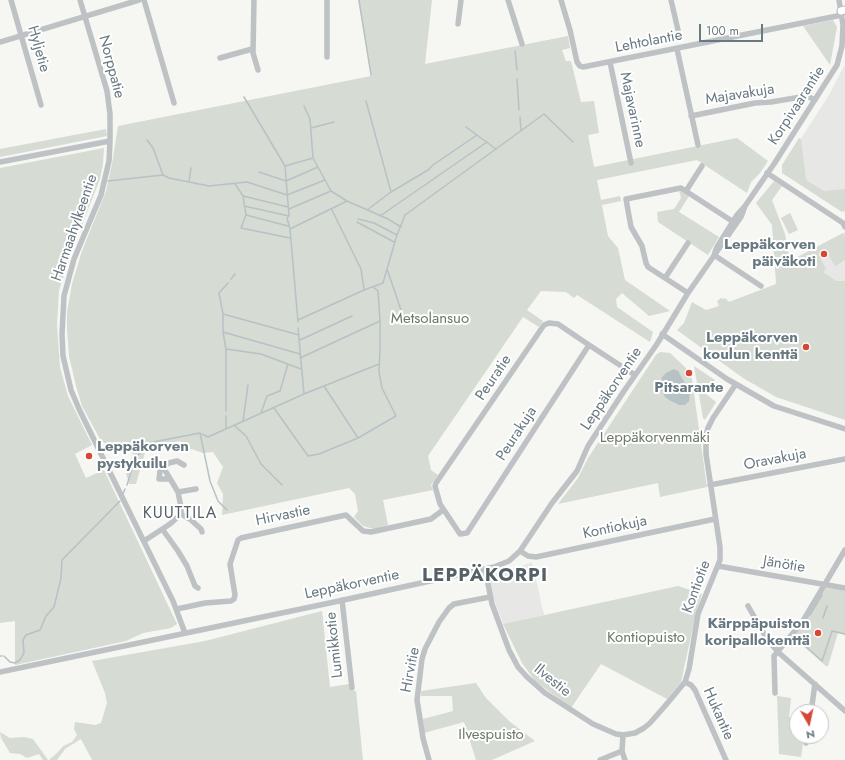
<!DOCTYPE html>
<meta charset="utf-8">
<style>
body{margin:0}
#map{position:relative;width:845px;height:760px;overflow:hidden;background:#f6f6f3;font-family:Jost,sans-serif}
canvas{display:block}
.north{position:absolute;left:789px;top:704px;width:40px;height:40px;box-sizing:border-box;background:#fff;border:1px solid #c3c9cd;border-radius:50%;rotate:171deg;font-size:11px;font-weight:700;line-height:16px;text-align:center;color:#687981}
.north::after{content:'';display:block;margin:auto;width:14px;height:18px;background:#d44835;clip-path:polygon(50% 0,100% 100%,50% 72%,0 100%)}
.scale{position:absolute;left:699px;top:24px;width:64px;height:18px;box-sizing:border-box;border:2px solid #687981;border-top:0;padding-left:5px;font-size:12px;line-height:14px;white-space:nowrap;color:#687981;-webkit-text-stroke:3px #fff;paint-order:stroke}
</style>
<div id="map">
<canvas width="845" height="760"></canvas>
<div class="north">N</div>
<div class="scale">100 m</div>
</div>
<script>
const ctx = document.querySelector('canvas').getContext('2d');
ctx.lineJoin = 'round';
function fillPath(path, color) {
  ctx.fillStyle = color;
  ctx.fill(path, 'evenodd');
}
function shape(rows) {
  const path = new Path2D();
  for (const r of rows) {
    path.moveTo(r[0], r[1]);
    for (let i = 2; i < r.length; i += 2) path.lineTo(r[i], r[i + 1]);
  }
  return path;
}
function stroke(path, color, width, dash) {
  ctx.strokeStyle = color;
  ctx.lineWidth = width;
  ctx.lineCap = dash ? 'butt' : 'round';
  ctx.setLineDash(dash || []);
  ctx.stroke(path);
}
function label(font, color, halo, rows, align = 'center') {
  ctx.font = font + ' Jost,sans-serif';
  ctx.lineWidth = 4;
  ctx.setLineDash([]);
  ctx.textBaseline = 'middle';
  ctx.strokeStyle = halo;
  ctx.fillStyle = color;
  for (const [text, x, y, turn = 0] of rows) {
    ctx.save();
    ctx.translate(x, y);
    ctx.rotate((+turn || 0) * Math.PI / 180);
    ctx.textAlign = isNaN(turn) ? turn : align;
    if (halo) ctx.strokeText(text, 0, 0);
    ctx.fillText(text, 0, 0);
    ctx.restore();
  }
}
fillPath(shape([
 [844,66,845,66,845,211,784,165,829,95],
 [845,232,845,288,790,261],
 [532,562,544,615,503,624,493,597,489,579,491,575,494,573,513,569]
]), '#e7e7e6');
fillPath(shape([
 [358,0,432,0,425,64,568,36,570,48,562,50,566,61,571,61,581,102,594,101,599,133,588,135,594,167,737,138,768,161,760,173,751,182,747,193,697,160,597,180,601,200,620,196,621,201,602,205,608,236,618,248,625,280,670,311,649,316,622,293,616,299,617,307,653,332,650,342,577,295,574,298,566,292,541,291,527,310,543,321,539,327,523,317,428,456,431,470,438,475,431,485,433,490,383,500,388,525,374,529,363,526,354,517,358,511,355,494,349,488,222,515,223,494,217,483,223,467,213,452,203,453,183,446,180,441,164,444,145,452,136,484,129,484,126,473,133,454,125,446,114,452,100,439,82,406,76,386,69,356,67,329,67,312,72,284,82,251,106,191,112,164,118,126,371,76],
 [833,20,837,27,830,65,803,26],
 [106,129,107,136,0,157,0,149],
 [799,138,801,139,806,180,824,191,845,189,845,211,842,212,782,173,782,165],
 [104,148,103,164,100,179,75,243,59,290,57,324,60,367,68,396,92,445,75,454,86,478,104,470,177,624,171,628,143,633,126,641,15,665,15,621,0,623,0,168],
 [774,181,782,186,772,200,785,234,790,261,843,233,845,237,845,260,835,266,828,254,820,258,826,269,823,272,836,281,845,281,845,420,776,397,743,378,677,330,684,323,692,302,706,310,719,306,717,301,721,298,723,299,725,298,729,302,776,284,772,225,756,203],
 [679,190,689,196,679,212,719,237,708,255,658,222,657,212,674,209,681,198],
 [790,213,798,230,789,234,781,218],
 [660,352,670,353,686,368,692,379,707,487,660,497,658,483,558,504,578,478,588,458,656,355],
 [694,366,715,380,706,394,716,402,705,420,703,418],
 [678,586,702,594,696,613,681,682,667,699,601,664,571,708,535,681,522,663,503,624],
 [826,588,845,590,845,635,838,633,828,666,826,666,792,636],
 [322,611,330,687,349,684,351,691,356,691,363,760,92,760,81,739,65,749,57,760,49,760,58,752,63,746,72,742,77,735,74,729,75,722,95,725,101,723,107,703,105,693,92,661,205,641],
 [476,683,486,698,509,721,535,741,492,760,476,760,464,722,424,733,423,719,453,711,452,696,421,696,421,691],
 [777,696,791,698,789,717,797,719,797,736,804,736,801,757,779,754],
 [0,732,10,738,24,737,33,739,48,760,43,760,39,754,27,758,20,754,10,753,1,738]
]), '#d6dbd3');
fillPath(shape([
 [674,369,678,371,690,392,689,401,685,405,679,405,671,401,665,397,661,390,661,381,662,377,666,373]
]), '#b6c2c5');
stroke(shape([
 [359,0,371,75],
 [515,51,517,70],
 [517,79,519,110],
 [244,97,285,166,289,216,287,218,290,229,298,322],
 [366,101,391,192],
 [304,106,310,119,313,158,331,191,347,201,388,219,401,227],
 [520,117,521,131],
 [466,127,496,149],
 [311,128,334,122],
 [147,140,153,148,163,175],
 [285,166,313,158],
 [259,172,286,181,318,167],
 [108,181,163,175,169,178,209,186,247,182,287,195,325,180],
 [189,182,191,168],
 [235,184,243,196,246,215,241,228,290,238],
 [243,196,288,207],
 [244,206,289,216],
 [289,209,331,191],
 [332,210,361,269,364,289],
 [367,210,391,192,428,170,433,165,477,135],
 [246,215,288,226],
 [380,216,487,142],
 [358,219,374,223,397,235],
 [357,222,394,242],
 [290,229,347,201],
 [231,279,235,274],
 [401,310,387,269,397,235,405,215,544,114,573,142],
 [223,314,299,335],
 [298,320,364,290,383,283,387,269],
 [298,328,304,394],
 [223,332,300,354],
 [300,340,352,316],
 [226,349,261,354,301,369],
 [300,358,380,321],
 [324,386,358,438],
 [274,408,308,456,319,454,358,438,396,416,382,388,379,372,380,350,380,321,378,291,373,287],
 [226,411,226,349,223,332,223,314,219,293,228,283],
 [261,413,267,396,280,391,288,364],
 [226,416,226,429],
 [243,421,248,385],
 [235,426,246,436,261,464,282,485],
 [202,434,208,437,304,394,379,364],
 [127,485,135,459,148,443,200,433,210,481,218,501,227,510],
 [123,494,125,489],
 [810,615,822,595],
 [823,618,827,606],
 [794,635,794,636,822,661,832,631,845,634],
 [0,656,2,656],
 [4,656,10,662,15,663,20,660,24,653,23,640,26,635,40,630,46,616,54,607,61,578,62,560,120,501]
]), '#b6c2c5', 1.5);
const major = shape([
 [841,11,845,10]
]);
stroke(major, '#afb5b7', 9);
stroke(shape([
 [11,0,41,105],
 [80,0,107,91,110,114,110,141,109,161,101,195,74,259,64,296,62,334,63,356,71,390,79,409,173,601,185,633],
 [144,0,174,103],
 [254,0,253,53,258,70],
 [508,0,522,44],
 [561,0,570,30,577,62,580,66,583,67,842,15],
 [671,0,678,30],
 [458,24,461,0],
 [0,42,139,0],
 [677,49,698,145],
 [327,57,327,0],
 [220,58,252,49],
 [610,62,631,163],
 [691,116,755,103,771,102,807,96,815,100],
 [0,162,110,141],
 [767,173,843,223,845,227],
 [686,191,702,166],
 [715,252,717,247,737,215,745,206,774,164,837,65,842,46,843,25,839,0],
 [714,255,761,286],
 [665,278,688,243],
 [688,293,648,267,646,263,642,246,631,227,626,199,681,188,735,223],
 [662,334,727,379,774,406,845,429],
 [589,345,467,533,460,534,440,504,435,486,436,483,544,325,549,323,558,324,589,345,635,375],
 [163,467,160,471,159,479,170,479],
 [710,485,845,459],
 [178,492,196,489],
 [181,514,191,520,201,529,202,532],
 [163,530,178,551,187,566,195,586,198,588],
 [144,541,170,524,181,514,181,507,178,492,163,467,169,463,177,461,184,465],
 [520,551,528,556,536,557,715,519],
 [718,566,845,588],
 [485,569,492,604,509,650,518,667,527,677,545,693,593,724,616,734,623,735,635,733,644,728,650,723,665,706,685,682,689,669,698,614,720,560,720,547,706,454,706,435,708,428,713,418,736,384],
 [342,600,352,688],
 [748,606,767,639,778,652,845,711],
 [177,609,205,603,231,601,234,599,235,595,230,564,238,540,241,538,346,515,363,531,371,532,431,519,443,510],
 [0,672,339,601,494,567,509,561,520,551,552,503,577,471,588,446,624,391,657,344,688,293,741,217,745,206],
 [685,682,691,685,695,690,726,760],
 [775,693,774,656,803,621,845,550],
 [811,712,815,684],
 [806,743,807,736],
 [622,751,625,760],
 [429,760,423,738,417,700,422,659,425,649,439,622,449,608,454,604,490,597],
 [600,760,622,751,623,735]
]), '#bec2c5', 5.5);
stroke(major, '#fff', 7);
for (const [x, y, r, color] of [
 [824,254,4,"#d44835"],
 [806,347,4,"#d44835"],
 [689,373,4,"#d44835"],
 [89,456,4,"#d44835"],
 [818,633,4,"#d44835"]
]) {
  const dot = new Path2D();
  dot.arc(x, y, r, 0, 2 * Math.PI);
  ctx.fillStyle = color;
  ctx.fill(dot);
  stroke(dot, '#fff', 1.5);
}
label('15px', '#687981', '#fff', [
 ["Lehtolantie",649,42,-11],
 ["Hyljetie",38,49,74],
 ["Norppatie",111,67,75],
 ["Majavakuja",740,95,-9],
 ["Korpivaarantie",797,106,-57],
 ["Majavarinne",632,110,78],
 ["Harmaahylkeentie",75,228,-71],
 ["Peuratie",494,378,-56],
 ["Leppäkorventie",612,389,-56],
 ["Peurakuja",517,434,-57],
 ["Oravakuja",775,460,-11],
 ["Hirvastie",283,516,-12],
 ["Kontiokuja",615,528,-12],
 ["Jänötie",784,565,9],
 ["Leppäkorventie",352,585,-12],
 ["Kontiotie",697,587,-70],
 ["Lumikkotie",335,645,-96],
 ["Hirvitie",411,670,-79],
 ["Ilvestie",552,681,39],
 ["Hukantie",718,714,66]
]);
label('bold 15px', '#687981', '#fff', [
 ["Leppäkorven",816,245],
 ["päiväkoti",816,262],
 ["Leppäkorven",798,338],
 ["koulun kenttä",798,355],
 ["Pitsarante",689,388,"center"],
 ["Leppäkorven",97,447,"left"],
 ["pystykuilu",97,464,"left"],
 ["Kärppäpuiston",810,624],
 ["koripallokenttä",810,641]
], 'right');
label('15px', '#6c7966', '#fff', [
 ["Metsolansuo",430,319],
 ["Leppäkorvenmäki",655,438],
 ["Kontiopuisto",646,638],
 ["Ilvespuisto",491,735]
]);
ctx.letterSpacing = '1px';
label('16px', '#556167', '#fff', [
 ["KUUTTILA",180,514]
]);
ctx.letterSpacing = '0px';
ctx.letterSpacing = '1px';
label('bold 19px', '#556167', '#fff', [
 ["LEPPÄKORPI",485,576]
]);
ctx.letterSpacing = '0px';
</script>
